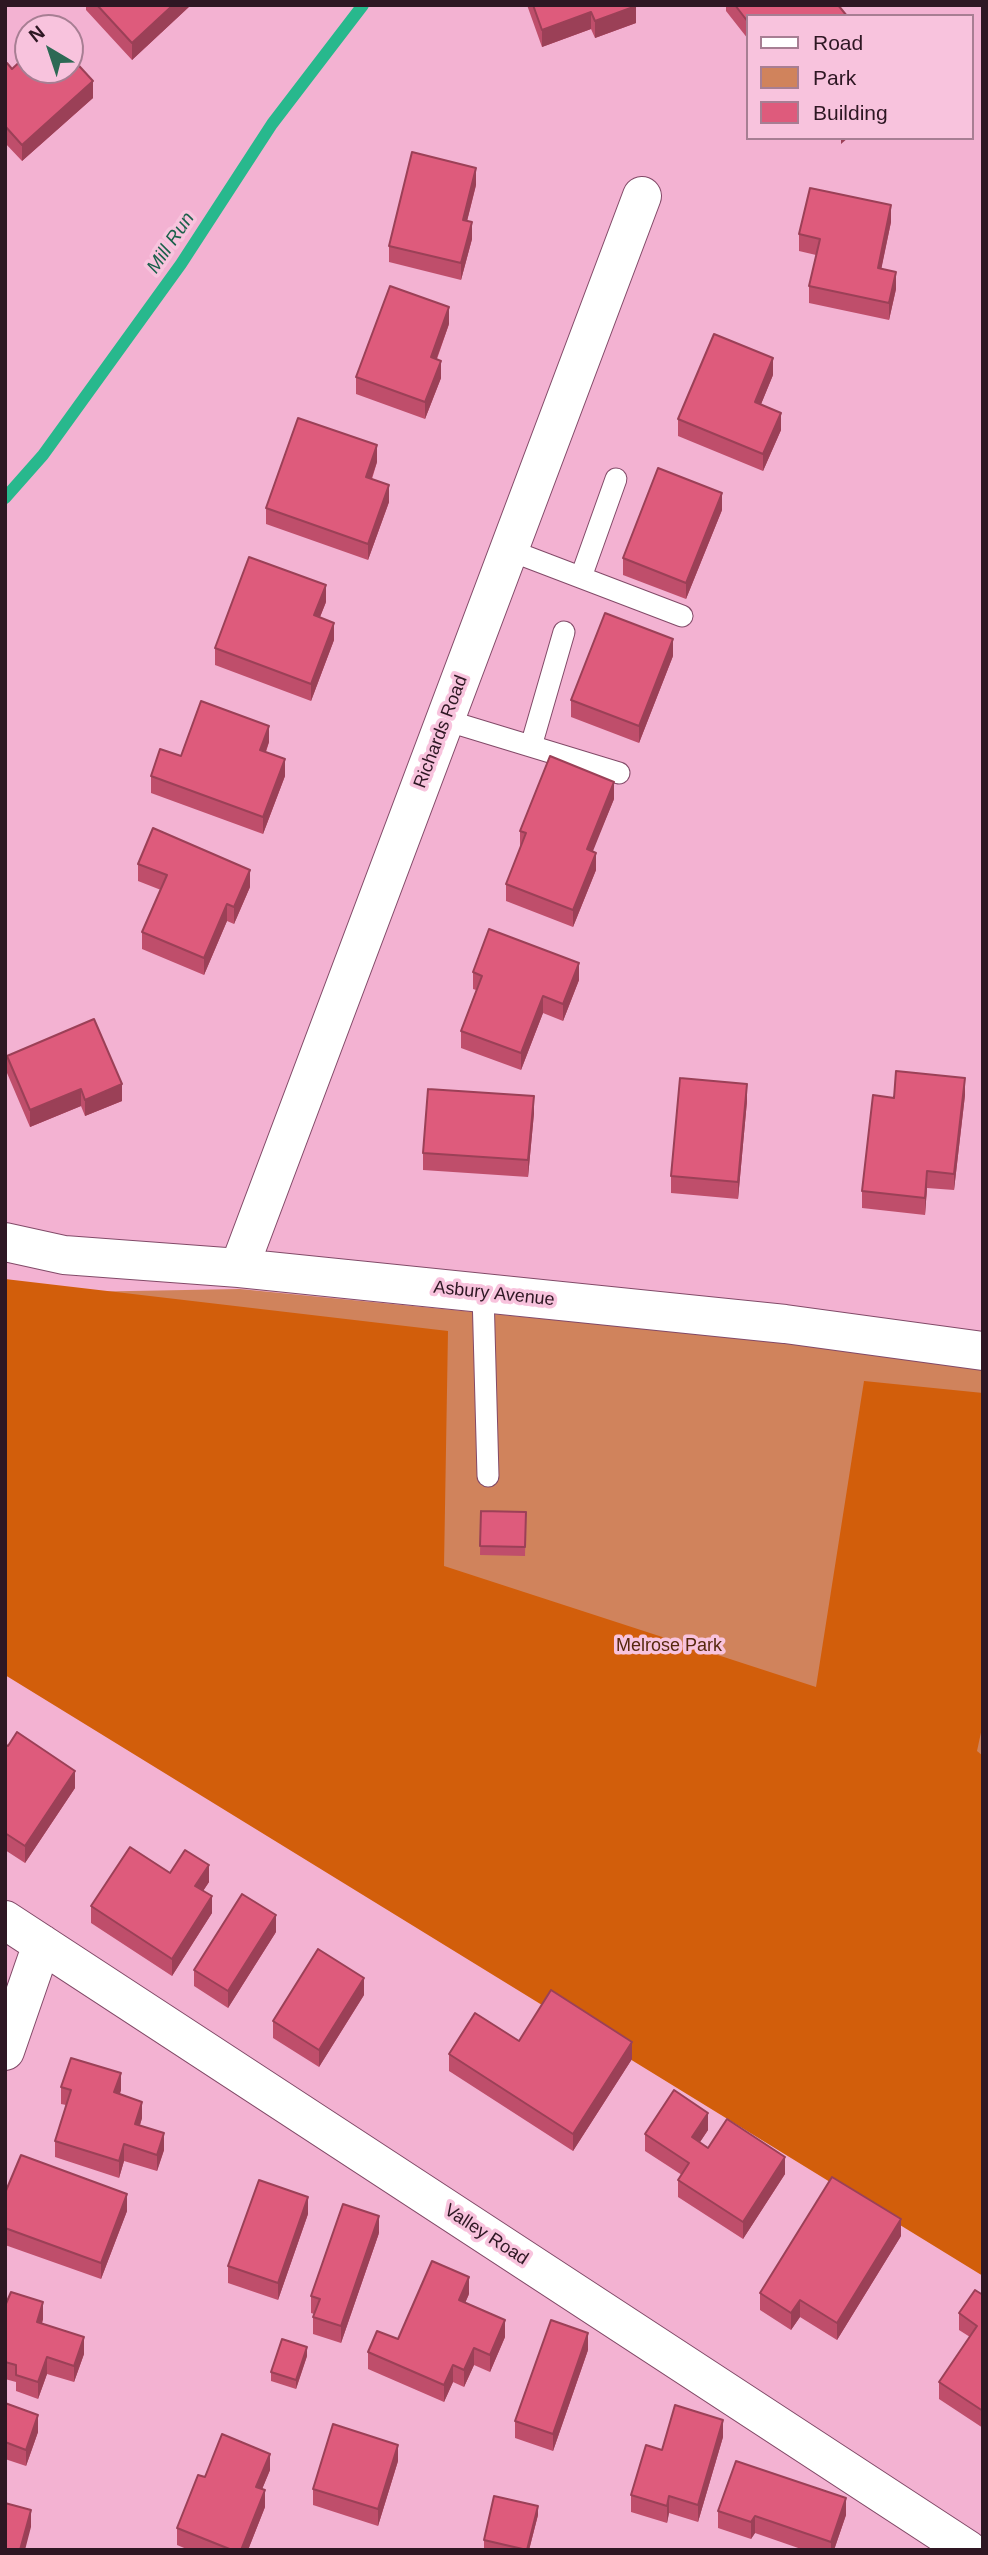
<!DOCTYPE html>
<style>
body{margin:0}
#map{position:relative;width:988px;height:2555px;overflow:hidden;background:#f3b2d2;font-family:Arial,sans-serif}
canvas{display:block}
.frame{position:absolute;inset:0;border:7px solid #2e1723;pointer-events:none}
.legend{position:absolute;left:746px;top:14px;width:228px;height:126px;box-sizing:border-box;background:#f8c3dd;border:2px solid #a77e93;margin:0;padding:9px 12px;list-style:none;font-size:21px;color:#2e1723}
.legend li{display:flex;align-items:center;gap:14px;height:35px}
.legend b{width:35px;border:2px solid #a77e93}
.north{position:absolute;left:14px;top:14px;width:70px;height:70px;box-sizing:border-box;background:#f8c3dd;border:2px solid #a77e93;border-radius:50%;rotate:321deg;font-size:19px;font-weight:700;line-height:28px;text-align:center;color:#2e1723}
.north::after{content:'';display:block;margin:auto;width:24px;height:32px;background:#2d6954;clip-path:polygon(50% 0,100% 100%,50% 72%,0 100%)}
</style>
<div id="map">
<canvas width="988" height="2555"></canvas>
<div class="frame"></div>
<ul class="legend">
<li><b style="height:9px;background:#fff"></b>Road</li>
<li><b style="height:19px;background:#d0835c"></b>Park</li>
<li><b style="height:19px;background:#de5b7c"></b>Building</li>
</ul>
<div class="north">N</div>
</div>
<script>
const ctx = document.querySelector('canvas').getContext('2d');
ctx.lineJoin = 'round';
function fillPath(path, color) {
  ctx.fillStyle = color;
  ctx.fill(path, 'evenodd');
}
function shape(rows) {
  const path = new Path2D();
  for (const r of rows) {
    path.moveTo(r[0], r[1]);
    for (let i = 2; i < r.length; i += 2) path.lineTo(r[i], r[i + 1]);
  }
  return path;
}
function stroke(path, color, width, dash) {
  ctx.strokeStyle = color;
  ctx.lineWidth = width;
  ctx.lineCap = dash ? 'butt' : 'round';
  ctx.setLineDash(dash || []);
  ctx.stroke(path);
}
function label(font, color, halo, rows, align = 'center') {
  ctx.font = font + ' Arial,sans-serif';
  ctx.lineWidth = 7;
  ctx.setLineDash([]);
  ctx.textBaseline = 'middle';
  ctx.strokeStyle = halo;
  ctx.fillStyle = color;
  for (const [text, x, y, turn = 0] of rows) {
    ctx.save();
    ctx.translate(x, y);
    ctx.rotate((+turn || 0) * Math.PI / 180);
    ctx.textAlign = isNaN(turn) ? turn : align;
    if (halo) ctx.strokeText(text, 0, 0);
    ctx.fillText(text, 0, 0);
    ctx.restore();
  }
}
fillPath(shape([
 [240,1289,768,1341,983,1369,983,2211,76,1292]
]), '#d0835c');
fillPath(shape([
 [5,1279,448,1331,444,1566,816,1687,864,1381,983,1393,983,1723,977,1751,983,1756,983,2276,5,1675]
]), '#d25e0b');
stroke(shape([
 [5,498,43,455,181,264,272,124,363,5]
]), '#28b88d', 12);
const lane = shape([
 [509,550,682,616],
 [581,577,616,479],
 [445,720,619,773],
 [531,746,564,632],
 [483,1293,488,1476]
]);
const street = shape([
 [5,1242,64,1255,239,1268,785,1324,983,1351],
 [239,1268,642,196],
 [5,1920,968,2550],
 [5,2051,42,1944]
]);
stroke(lane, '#824a68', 23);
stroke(street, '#824a68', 40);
stroke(lane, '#fff', 21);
stroke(street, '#fff', 38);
fillPath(shape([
 [86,5,191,5,132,60,86,10],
 [527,5,635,5,636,23,595,38,591,29,542,47],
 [726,5,838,5,748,16,748,39,726,11],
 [5,65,12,69,93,98,22,161,5,143],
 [476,185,467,221,472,239,461,280,389,262,389,246],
 [891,222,881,269,896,289,889,320,809,303,809,286,816,255,799,251,799,234],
 [449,324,437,359,441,378,425,419,356,394,356,377],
 [773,375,761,404,781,430,763,471,678,436,678,419],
 [377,462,372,479,389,502,368,560,266,524,266,508],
 [722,510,686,599,623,575,623,558],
 [326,602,320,617,334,640,311,701,215,665,215,648],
 [673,656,639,743,571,717,571,700],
 [269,742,266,752,285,776,263,834,151,793,151,776,181,756],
 [614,799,592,851,596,870,573,927,506,901,506,884,520,848,520,831],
 [138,864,250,887,234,924,227,921,204,975,142,949,142,932,161,890,138,881],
 [473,972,579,980,563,1021,543,1013,521,1070,461,1048,461,1031,476,990,473,989],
 [7,1056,122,1101,85,1116,81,1106,30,1127,7,1073],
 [965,1095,954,1190,927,1188,925,1215,862,1208,862,1191,894,1098],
 [747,1101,738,1199,671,1193,671,1176],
 [534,1113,528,1177,423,1170,423,1153],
 [481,1511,526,1512,525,1556,480,1555],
 [5,1744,75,1788,25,1863,5,1850],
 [170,1873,209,1882,203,1891,212,1913,172,1976,91,1923,91,1906],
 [276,1932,228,2008,194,1986,194,1970],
 [364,1995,319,2067,273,2038,273,2021],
 [519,2041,632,2059,573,2151,449,2071,449,2054],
 [61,2087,121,2090,120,2094,142,2118,140,2125,164,2150,157,2171,124,2161,119,2178,55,2157,55,2141,66,2105,61,2104],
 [708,2130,700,2142,708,2148,785,2174,743,2239,678,2197,678,2180,682,2175,645,2151,645,2134],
 [5,2193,127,2211,101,2279,5,2245],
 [308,2214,278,2300,228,2283,228,2266],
 [379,2233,341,2343,313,2334,313,2317,314,2314,311,2313,311,2296],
 [901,2236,837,2340,800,2317,791,2330,760,2310,760,2293],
 [469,2294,465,2303,505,2337,490,2372,474,2365,464,2387,453,2382,444,2402,368,2369,368,2352,398,2339],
 [983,2295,983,2428,939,2399,939,2382,970,2337,959,2330,959,2313],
 [5,2306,43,2319,42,2324,84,2354,74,2382,47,2374,38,2399,16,2391,16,2382,5,2379],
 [588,2350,553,2451,515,2438,515,2421],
 [307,2356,296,2389,271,2381,271,2372],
 [5,2403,38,2432,26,2466,5,2459],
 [723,2437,698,2522,669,2513,667,2523,631,2512,631,2495,662,2450],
 [398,2461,378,2526,313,2505,313,2489],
 [270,2470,262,2489,265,2507,248,2550,189,2550,177,2545,177,2528,205,2477],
 [718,2511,846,2515,834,2550,804,2550,755,2533,751,2539,718,2528],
 [538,2515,529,2550,489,2550,484,2549,484,2540]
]), '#bf4e6b');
fillPath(shape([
 [173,5,191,5,132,60,132,43],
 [636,6,636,23,595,38,595,21],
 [591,12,591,29,542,47,542,30],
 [93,81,93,98,22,161,22,145],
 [841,138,848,138,841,144],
 [476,168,476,185,463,237,463,220],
 [891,205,891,222,878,285,878,268],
 [472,222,472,239,461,280,461,263],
 [896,272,896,289,889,320,889,303],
 [449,307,449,324,431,374,431,357],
 [773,358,773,375,755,419,755,402],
 [441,361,441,378,425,419,425,402],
 [781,413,781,430,763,471,763,454],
 [377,445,377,462,366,494,366,477],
 [389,485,389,502,368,560,368,544],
 [722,493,722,510,686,599,686,583],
 [326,585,326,602,314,632,314,615],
 [334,623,334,640,311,701,311,684],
 [673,639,673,656,639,743,639,726],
 [269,726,269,742,260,767,260,750],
 [285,759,285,776,263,834,263,817],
 [614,782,614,799,587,866,587,849],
 [596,853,596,870,573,927,573,910],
 [250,870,250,887,234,924,234,907],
 [227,904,227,921,204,975,204,958],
 [579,963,579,980,563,1021,563,1004],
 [543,996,543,1013,521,1070,521,1053],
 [965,1078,965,1095,954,1190,954,1174],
 [122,1084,122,1101,85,1116,85,1100],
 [747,1084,747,1101,738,1199,738,1182],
 [81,1089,81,1106,30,1127,30,1110],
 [534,1096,534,1113,528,1177,528,1160],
 [927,1171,927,1188,925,1215,925,1198],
 [75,1771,75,1788,25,1863,25,1846],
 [209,1865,209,1882,195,1903,195,1886],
 [212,1896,212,1913,172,1976,172,1959],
 [276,1915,276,1932,228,2008,228,1991],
 [364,1978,364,1995,319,2067,319,2050],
 [632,2042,632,2059,573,2151,573,2134],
 [121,2073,121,2090,114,2109,114,2092],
 [142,2102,142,2118,135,2141,135,2124],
 [708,2113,708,2130,692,2154,692,2137],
 [164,2133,164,2150,157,2171,157,2155],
 [124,2144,124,2161,119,2178,119,2161],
 [785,2157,785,2174,743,2239,743,2222],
 [127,2194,127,2211,101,2279,101,2263],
 [308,2197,308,2214,278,2300,278,2283],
 [379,2216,379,2233,341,2343,341,2326],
 [901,2219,901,2236,837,2340,837,2323],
 [469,2277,469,2294,459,2317,459,2300],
 [800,2300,800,2317,791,2330,791,2313],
 [43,2302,43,2319,37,2339,37,2322],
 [505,2320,505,2337,490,2372,490,2355],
 [588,2333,588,2350,553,2451,553,2434],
 [84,2337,84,2354,74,2382,74,2366],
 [307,2347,307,2356,296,2389,296,2380],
 [474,2348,474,2365,464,2387,464,2370],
 [47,2357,47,2374,38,2399,38,2382],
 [453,2365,453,2382,444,2402,444,2385],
 [38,2415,38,2432,26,2466,26,2450],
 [723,2420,723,2437,698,2522,698,2505],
 [398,2445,398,2461,378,2526,378,2509],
 [270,2454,270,2470,256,2504,256,2487],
 [265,2490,265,2507,248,2550,241,2550],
 [669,2496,669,2513,667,2523,667,2506],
 [846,2498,846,2515,834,2550,831,2550,831,2542],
 [538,2506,538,2515,529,2550,527,2550],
 [31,2510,31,2527,25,2550,20,2550],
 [755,2516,755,2533,751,2539,751,2522]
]), '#9b4057');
const building = shape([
 [97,5,173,5,132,43,97,5],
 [533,5,635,5,636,6,595,21,591,12,542,30,533,5],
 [735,5,838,5,847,16,748,16,748,22,735,5],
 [28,54,28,70,70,70,70,56,93,81,22,145,5,126,5,65,7,63,12,69,28,54],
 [412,152,476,168,463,220,472,222,461,263,389,246,412,152],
 [810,188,891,205,878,268,896,272,889,303,809,286,820,239,799,234,810,188],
 [390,286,449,307,431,357,441,361,425,402,356,377,390,286],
 [714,334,773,358,755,402,781,413,763,454,678,419,714,334],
 [298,418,377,445,366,477,389,485,368,544,266,508,298,418],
 [658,468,722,493,686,583,623,558,658,468],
 [249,557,326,585,314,615,334,623,311,684,215,648,249,557],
 [605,613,673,639,639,726,571,700,605,613],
 [201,701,269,726,260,750,285,759,263,817,151,776,160,749,181,756,201,701],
 [550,756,614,782,587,849,596,853,573,910,506,884,526,833,520,831,550,756],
 [153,828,250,870,234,907,227,904,204,958,142,932,167,875,138,864,153,828],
 [489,929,579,963,563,1004,543,996,521,1053,461,1031,482,976,473,972,489,929],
 [94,1019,122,1084,85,1100,81,1089,30,1110,7,1056,94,1019],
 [896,1071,965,1078,954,1174,927,1171,925,1198,862,1191,873,1095,894,1098,896,1071],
 [680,1078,747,1084,738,1182,671,1176,680,1078],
 [428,1089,534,1096,528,1160,423,1153,428,1089],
 [481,1511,526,1512,525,1547,480,1546,481,1511],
 [17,1732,75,1771,25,1846,5,1833,5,1744,8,1746,17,1732],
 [130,1847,170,1873,185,1850,209,1865,195,1886,212,1896,172,1959,91,1906,130,1847],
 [242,1894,276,1915,228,1991,194,1970,242,1894],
 [318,1949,364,1978,319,2050,273,2021,318,1949],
 [551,1990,632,2042,573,2134,449,2054,475,2013,519,2041,551,1990],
 [71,2058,121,2073,114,2092,142,2102,135,2124,164,2133,157,2155,124,2144,119,2161,55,2141,71,2090,61,2087,71,2058],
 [674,2090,708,2113,692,2137,708,2148,727,2119,785,2157,743,2222,678,2180,689,2163,645,2134,674,2090],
 [21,2155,127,2194,101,2263,5,2228,5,2193,21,2155],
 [832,2177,901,2219,837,2323,800,2300,791,2313,760,2293,832,2177],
 [259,2180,308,2197,278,2283,228,2266,259,2180],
 [343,2204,379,2216,341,2326,313,2317,320,2299,311,2296,343,2204],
 [432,2261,469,2277,459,2300,505,2320,490,2355,474,2348,464,2370,453,2365,444,2385,368,2352,377,2331,398,2339,432,2261],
 [975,2290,983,2295,983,2411,939,2382,977,2326,959,2313,975,2290],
 [11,2292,43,2302,37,2322,84,2337,74,2366,47,2357,38,2382,16,2375,16,2365,5,2362,5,2306,11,2292],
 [551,2320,588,2333,553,2434,515,2421,551,2320],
 [282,2339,307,2347,296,2380,271,2372,282,2339],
 [5,2403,38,2415,26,2450,5,2442,5,2403],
 [675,2405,723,2420,698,2505,669,2496,667,2506,631,2495,646,2445,662,2450,675,2405],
 [333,2424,398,2445,378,2509,313,2489,333,2424],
 [222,2434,270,2454,256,2487,265,2490,241,2550,232,2550,177,2528,198,2475,205,2477,222,2434],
 [736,2461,846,2498,831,2542,755,2516,751,2522,718,2511,736,2461],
 [494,2496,538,2506,527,2550,484,2540,494,2496],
 [5,2503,31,2510,20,2550,5,2550,5,2503]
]);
fillPath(building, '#de5b7c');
stroke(building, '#9b4057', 2);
label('18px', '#2e1723', '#f8c3dd', [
 ["Richards Road",441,732,-69],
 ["Asbury Avenue",494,1294,6],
 ["Valley Road",486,2235,33]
]);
label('18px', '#56280d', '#f8c3dd', [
 ["Melrose Park",669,1646]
]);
label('italic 19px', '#1a604a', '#f8c3dd', [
 ["Mill Run",171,243,-56]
]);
</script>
